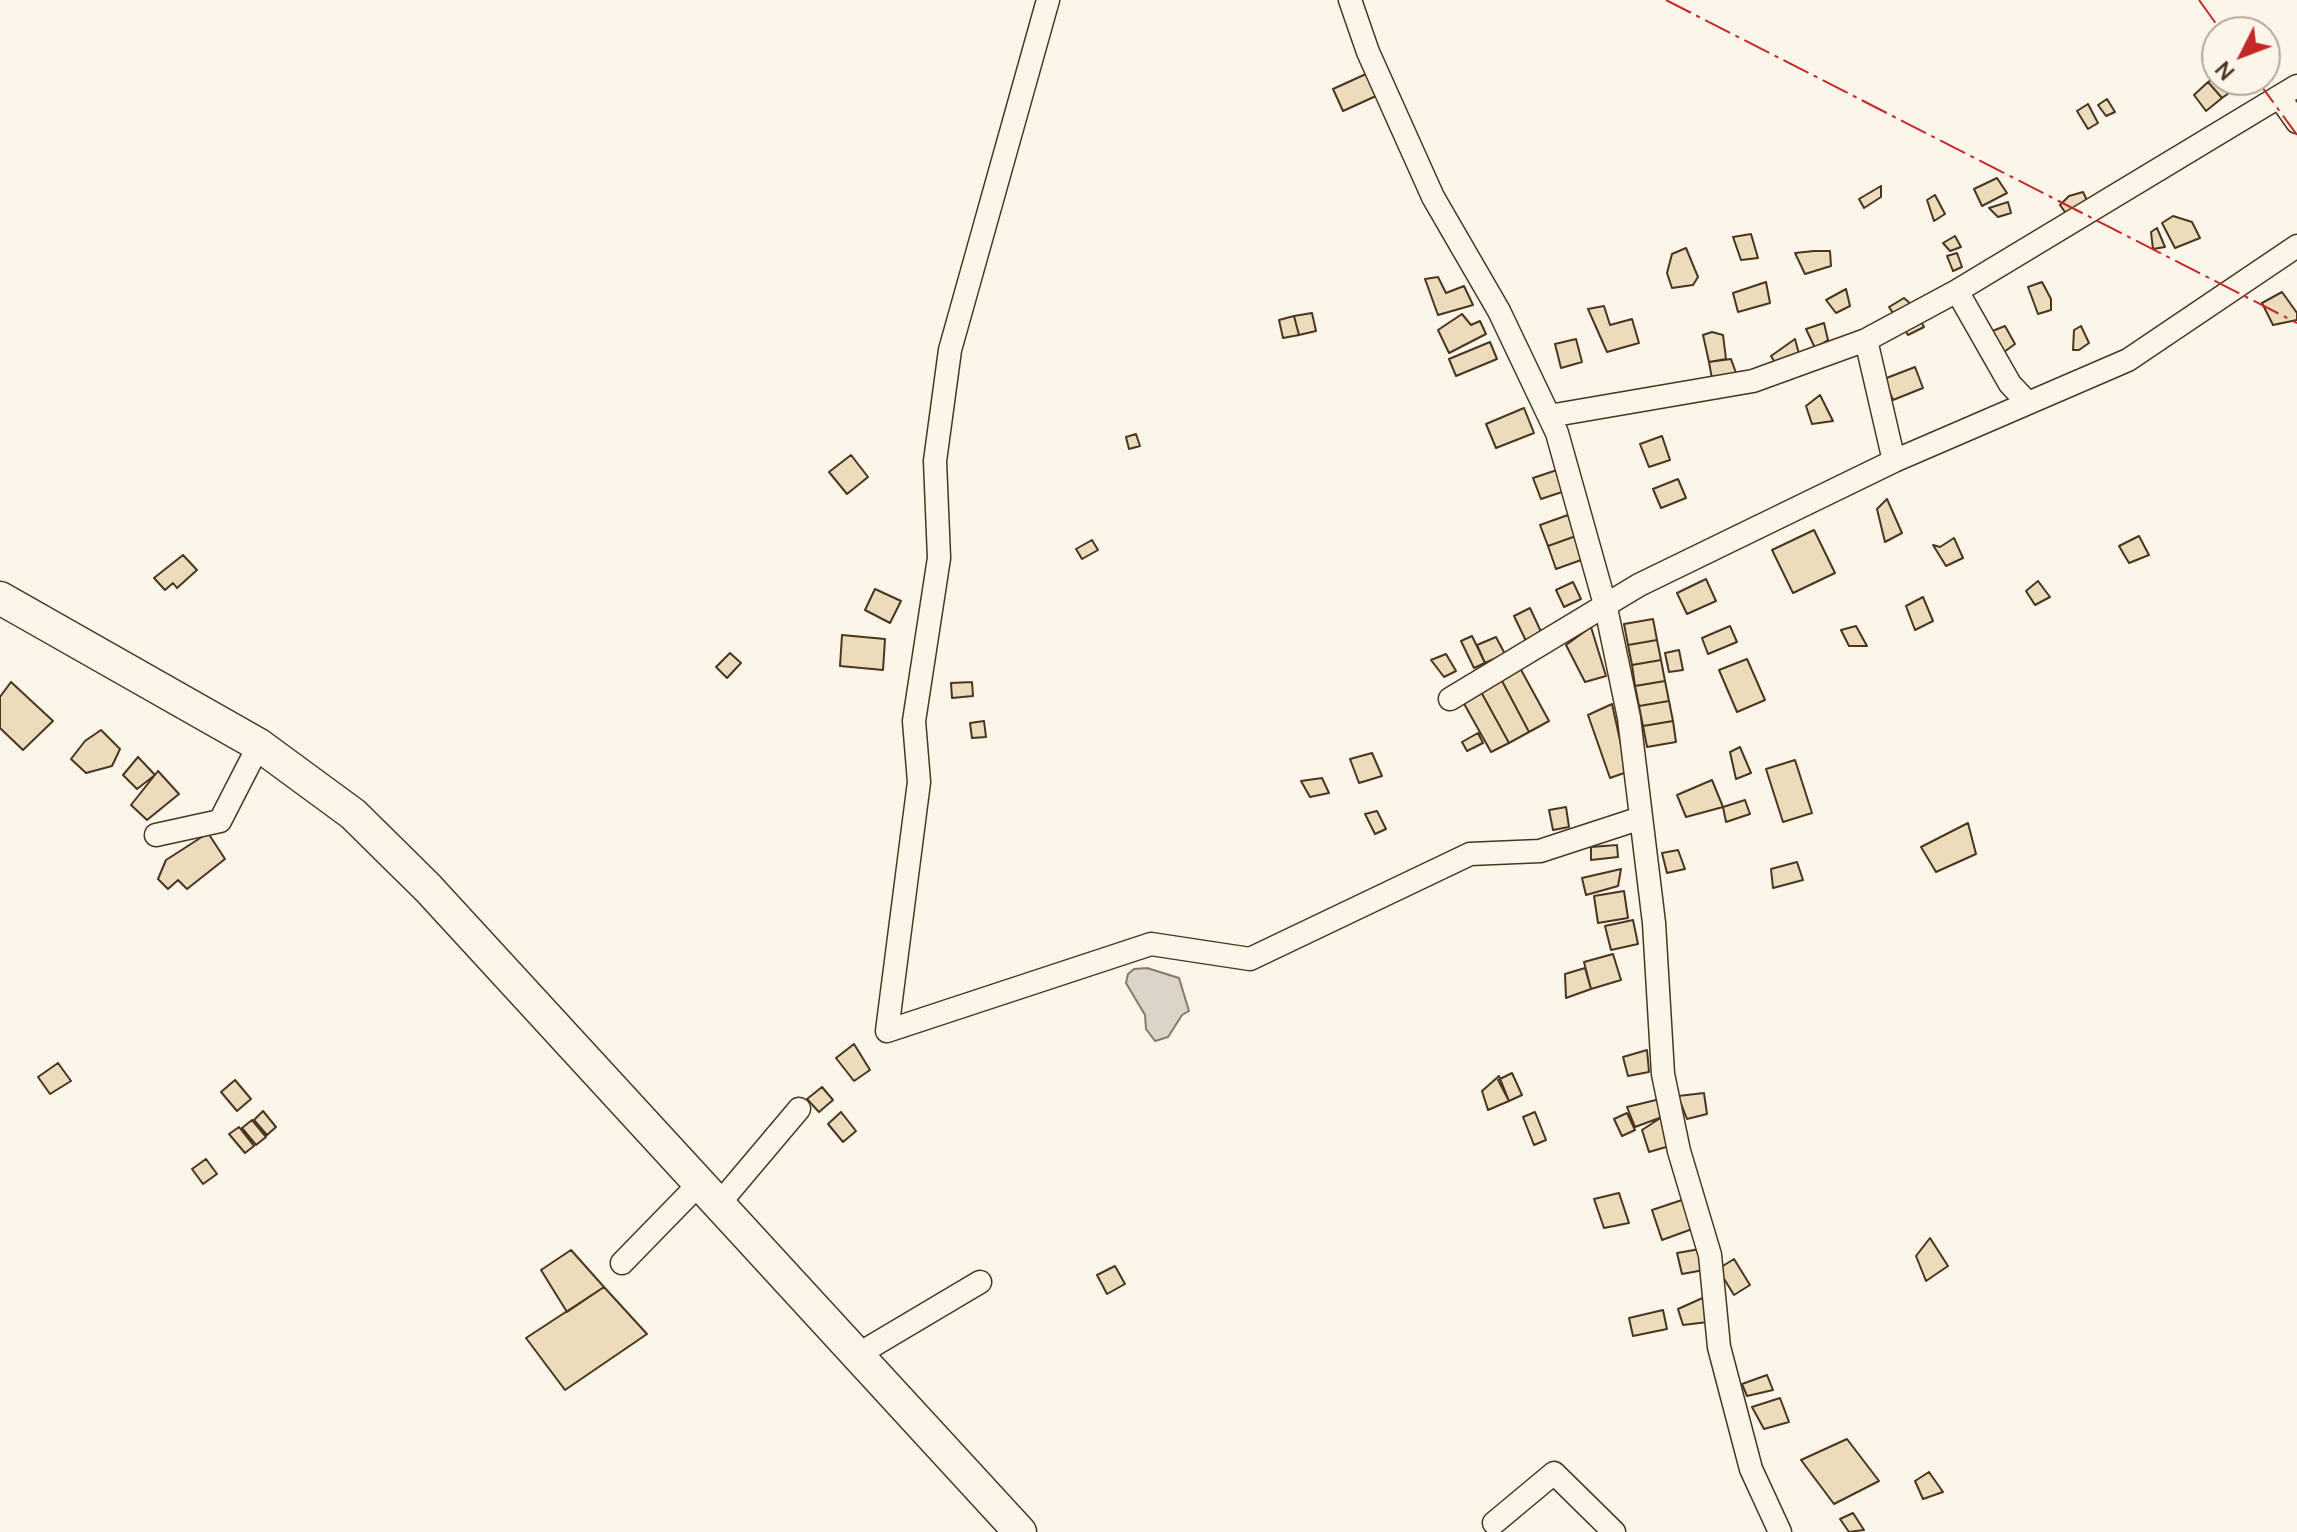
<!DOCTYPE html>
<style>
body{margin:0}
#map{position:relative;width:2297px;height:1532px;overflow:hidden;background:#fbf6e9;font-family:Manrope,sans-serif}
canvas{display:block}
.north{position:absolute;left:2201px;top:16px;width:80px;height:80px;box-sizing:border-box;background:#fbf6e9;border:2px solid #b4a999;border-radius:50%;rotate:228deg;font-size:22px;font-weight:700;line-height:32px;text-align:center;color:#4a3520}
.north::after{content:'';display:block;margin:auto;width:28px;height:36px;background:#c62828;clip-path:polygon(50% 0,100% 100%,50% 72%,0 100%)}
</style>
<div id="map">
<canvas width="2297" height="1532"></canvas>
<div class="north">N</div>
</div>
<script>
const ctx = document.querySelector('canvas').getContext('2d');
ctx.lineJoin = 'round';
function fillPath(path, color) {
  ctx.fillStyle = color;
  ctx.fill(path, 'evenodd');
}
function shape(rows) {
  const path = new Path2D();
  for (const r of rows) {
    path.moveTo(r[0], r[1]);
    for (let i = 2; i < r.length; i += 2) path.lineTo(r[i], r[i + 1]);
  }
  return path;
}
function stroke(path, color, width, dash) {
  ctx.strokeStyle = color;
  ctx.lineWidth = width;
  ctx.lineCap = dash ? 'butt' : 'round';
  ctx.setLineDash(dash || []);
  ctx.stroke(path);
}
const water = shape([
 [1147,968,1179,978,1189,1011,1182,1015,1168,1037,1155,1041,1146,1029,1145,1015,1126,983,1128,974,1134,969,1147,968]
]);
fillPath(water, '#dcd4c6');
stroke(water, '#887966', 2);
const building = shape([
 [1366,74,1376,96,1343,111,1333,89,1366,74],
 [2217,76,2217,80,2230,80,2236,88,2222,98,2208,82,2217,76],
 [2208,82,2222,98,2206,111,2194,95,2208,82],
 [2107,99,2115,112,2106,116,2098,105,2107,99],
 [2088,104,2098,123,2088,129,2077,111,2088,104],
 [1997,178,2007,193,1982,206,1974,189,1997,178],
 [1881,186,1881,197,1864,208,1859,199,1881,186],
 [2083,192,2094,215,2075,226,2060,205,2069,196,2083,192],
 [1935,195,1945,214,1934,221,1927,200,1935,195],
 [2008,202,2011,213,1998,217,1989,208,2008,202],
 [2173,216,2192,222,2200,238,2175,248,2162,223,2173,216],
 [2157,228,2165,247,2153,249,2151,232,2157,228],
 [1751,234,1758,258,1741,260,1733,237,1751,234],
 [1955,236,1961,247,1950,251,1943,243,1955,236],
 [1686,248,1698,277,1693,285,1672,288,1667,273,1672,254,1686,248],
 [1814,251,1830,251,1831,266,1805,274,1795,253,1814,251],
 [1957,253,1962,267,1953,271,1947,256,1957,253],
 [1438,277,1446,293,1464,286,1473,305,1438,315,1425,279,1438,277],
 [1766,282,1770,303,1738,312,1733,293,1766,282],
 [2042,282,2051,299,2051,310,2038,314,2028,287,2042,282],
 [1846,289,1850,306,1836,313,1826,300,1846,289],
 [2282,292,2297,313,2297,320,2273,325,2262,303,2282,292],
 [1904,298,1912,305,1924,327,1908,335,1889,307,1904,298],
 [1604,306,1610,325,1632,319,1639,343,1607,352,1588,309,1604,306],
 [1312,313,1316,331,1299,335,1294,316,1312,313],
 [1462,314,1471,325,1480,321,1486,334,1449,353,1438,330,1462,314],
 [1294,316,1299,335,1283,338,1279,320,1294,316],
 [1824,323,1828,340,1815,348,1806,329,1824,323],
 [2005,326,2015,344,2004,352,1990,332,2005,326],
 [2081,326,2089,343,2079,350,2073,350,2074,330,2081,326],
 [1712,332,1723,335,1726,359,1709,362,1703,335,1712,332],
 [1576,339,1582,362,1561,368,1555,344,1576,339],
 [1795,339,1799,354,1780,371,1771,356,1795,339],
 [1490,342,1497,359,1456,376,1449,359,1490,342],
 [1731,359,1736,373,1712,379,1709,362,1731,359],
 [1915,367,1923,388,1893,400,1884,379,1915,367],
 [1820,395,1833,421,1812,424,1806,406,1820,395],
 [1524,408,1534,433,1496,448,1486,424,1524,408],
 [1136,434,1140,446,1129,449,1126,437,1136,434],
 [1662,436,1670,460,1649,467,1640,444,1662,436],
 [851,455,868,477,847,494,829,472,851,455],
 [1557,470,1565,491,1541,499,1533,478,1557,470],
 [1678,479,1686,498,1661,508,1653,489,1678,479],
 [1887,499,1902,533,1885,542,1877,509,1887,499],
 [1568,515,1576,536,1548,546,1540,525,1568,515],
 [1814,530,1835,573,1793,593,1772,550,1814,530],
 [1576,536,1584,559,1556,569,1548,546,1576,536],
 [2139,536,2149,555,2129,563,2119,546,2139,536],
 [1954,538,1963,558,1946,566,1933,545,1940,547,1954,538],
 [1092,540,1098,550,1082,559,1076,549,1092,540],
 [183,555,197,570,177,588,173,583,165,590,154,578,183,555],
 [1706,579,1716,601,1687,614,1677,593,1706,579],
 [2038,581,2050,597,2035,605,2026,591,2038,581],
 [1573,582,1581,599,1564,607,1556,590,1573,582],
 [875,589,901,601,890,623,865,610,875,589],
 [1923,597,1933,621,1915,630,1906,606,1923,597],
 [1530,608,1543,636,1527,643,1514,616,1530,608],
 [1653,619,1657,640,1628,645,1624,624,1653,619],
 [1730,626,1737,642,1708,654,1702,638,1730,626],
 [1856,626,1867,646,1849,646,1841,630,1856,626],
 [1591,627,1606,676,1585,682,1566,645,1591,627],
 [842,635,885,639,883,670,840,666,842,635],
 [1472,636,1485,663,1474,668,1461,641,1472,636],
 [1496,637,1505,654,1485,663,1477,645,1496,637],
 [1657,640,1661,660,1632,665,1628,645,1657,640],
 [1679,650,1683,670,1669,672,1665,653,1679,650],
 [730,653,741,663,727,678,716,667,730,653],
 [1446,654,1456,671,1444,677,1431,660,1446,654],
 [1747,659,1765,700,1737,712,1719,670,1747,659],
 [1661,660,1665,681,1635,686,1632,665,1661,660],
 [1520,668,1549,721,1529,732,1501,679,1520,668],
 [1501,679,1529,732,1509,743,1480,690,1501,679],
 [1665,681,1669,701,1639,706,1635,686,1665,681],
 [11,682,53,721,23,750,0,728,0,697,11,682],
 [972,682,973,696,952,698,951,683,972,682],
 [1480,690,1509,743,1491,752,1462,700,1480,690],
 [1669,701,1673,721,1643,726,1639,706,1669,701],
 [1612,704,1627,772,1610,778,1588,715,1612,704],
 [984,721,986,737,972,738,970,723,984,721],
 [1673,721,1676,742,1647,747,1643,726,1673,721],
 [101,730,120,749,112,766,86,773,71,759,85,741,101,730],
 [1478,733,1483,743,1467,751,1462,742,1478,733],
 [1740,747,1751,773,1736,779,1730,752,1740,747],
 [1372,753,1382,776,1359,783,1350,759,1372,753],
 [138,757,155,775,137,789,123,775,138,757],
 [1795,760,1812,813,1783,822,1766,769,1795,760],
 [158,771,179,794,147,820,131,805,158,771],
 [1322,778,1329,793,1310,797,1301,781,1322,778],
 [1712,780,1723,807,1686,817,1677,795,1712,780],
 [1745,800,1750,814,1726,822,1723,807,1745,800],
 [1566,807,1569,827,1553,830,1549,810,1566,807],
 [1377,811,1386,829,1375,834,1365,814,1377,811],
 [1968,823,1976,854,1936,872,1921,847,1968,823],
 [208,833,225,859,187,889,178,880,168,889,158,879,166,860,208,833],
 [1617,845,1618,857,1591,860,1591,847,1617,845],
 [1678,850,1685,869,1667,873,1662,853,1678,850],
 [1797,862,1803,880,1773,888,1771,869,1797,862],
 [1621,869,1618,886,1586,895,1582,878,1621,869],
 [1624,891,1628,918,1598,923,1594,896,1624,891],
 [1633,920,1638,944,1611,950,1605,926,1633,920],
 [1613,954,1621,980,1591,989,1584,962,1613,954],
 [1585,968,1591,989,1566,998,1565,974,1585,968],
 [854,1044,870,1070,854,1081,836,1058,854,1044],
 [1647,1050,1649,1072,1628,1076,1623,1057,1647,1050],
 [58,1063,71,1081,50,1094,38,1077,58,1063],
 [1512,1073,1522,1095,1509,1101,1498,1080,1512,1073],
 [1499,1076,1509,1101,1488,1110,1482,1091,1499,1076],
 [235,1080,251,1099,237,1111,221,1092,235,1080],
 [822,1087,833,1100,819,1112,807,1099,822,1087],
 [1704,1093,1707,1114,1687,1119,1678,1096,1704,1093],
 [1660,1099,1662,1117,1635,1127,1627,1107,1660,1099],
 [263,1111,276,1127,267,1135,254,1120,263,1111],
 [841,1112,856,1131,843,1142,828,1124,841,1112],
 [1535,1112,1546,1140,1534,1145,1523,1117,1535,1112],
 [1627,1113,1635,1130,1622,1136,1614,1119,1627,1113],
 [1662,1117,1673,1145,1649,1152,1642,1130,1662,1117],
 [252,1120,266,1137,256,1145,242,1128,252,1120],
 [239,1127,254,1146,245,1153,229,1134,239,1127],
 [206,1159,217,1174,203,1184,192,1169,206,1159],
 [1619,1193,1629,1223,1604,1228,1594,1199,1619,1193],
 [1685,1199,1695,1228,1662,1240,1652,1210,1685,1199],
 [1930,1238,1948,1266,1926,1281,1916,1256,1930,1238],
 [1700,1249,1704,1270,1682,1274,1677,1253,1700,1249],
 [571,1250,604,1287,567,1312,541,1270,571,1250],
 [1734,1259,1750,1285,1734,1295,1718,1269,1734,1259],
 [1115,1266,1125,1284,1107,1294,1097,1275,1115,1266],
 [604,1287,647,1334,565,1390,526,1338,604,1287],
 [1707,1296,1708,1322,1683,1325,1678,1309,1707,1296],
 [1663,1310,1667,1329,1633,1336,1629,1318,1663,1310],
 [1767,1375,1773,1390,1747,1396,1742,1384,1767,1375],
 [1780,1398,1789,1422,1764,1429,1752,1407,1780,1398],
 [1847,1439,1879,1481,1834,1504,1801,1460,1847,1439],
 [1929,1472,1943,1492,1923,1499,1915,1481,1929,1472],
 [1853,1513,1864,1530,1849,1532,1840,1519,1853,1513]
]);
fillPath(building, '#ecdcbc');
stroke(building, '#4a3520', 2);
const minor = shape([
 [1048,0,950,350,935,461,939,558,914,721,919,782,887,1031,1151,944,1250,959,1470,854,1540,851,1641,818],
 [1350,0,1368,52,1433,197,1499,311,1557,433,1606,608,1629,718,1654,923,1663,1074,1679,1151,1710,1255,1719,1347,1751,1469,1780,1532],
 [2280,98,2297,122],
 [1957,291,2010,384,2027,402],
 [1866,340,1894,461],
 [1549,416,1753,381,1866,340,1957,291,2297,86],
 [1450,699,1639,585,1894,461,2128,360,2297,246],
 [156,835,220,821,259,745],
 [718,1205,799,1109],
 [622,1263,699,1184],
 [857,1355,980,1282],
 [1494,1523,1554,1473,1614,1532]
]);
const highway = shape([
 [0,598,259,745,353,814,428,888,1020,1532]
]);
stroke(minor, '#4a3520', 25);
stroke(highway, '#4a3520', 35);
stroke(minor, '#fbf6e9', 22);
stroke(highway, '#fbf6e9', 32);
stroke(shape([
 [1666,0,2297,323],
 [2199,0,2222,32],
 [2257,80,2297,135]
]), '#c62828', 2, [28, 6, 4, 6]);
</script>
